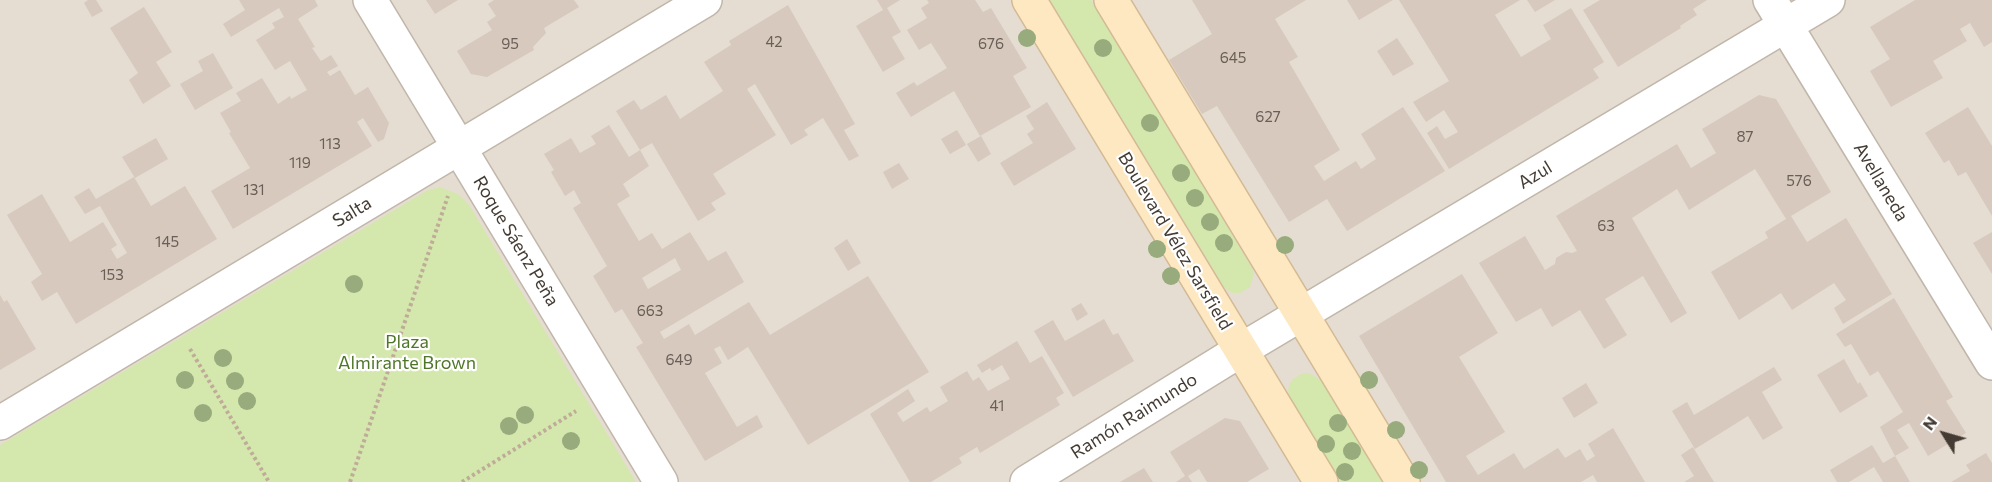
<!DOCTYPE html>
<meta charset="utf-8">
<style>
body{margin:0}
#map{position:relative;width:1992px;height:482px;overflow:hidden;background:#f2ece4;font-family:Commissioner,sans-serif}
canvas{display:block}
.north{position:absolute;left:1914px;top:404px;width:60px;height:60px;-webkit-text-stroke:4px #fff;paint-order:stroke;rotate:307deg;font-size:16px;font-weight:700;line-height:24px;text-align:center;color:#443c34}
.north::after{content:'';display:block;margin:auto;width:21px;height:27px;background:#443c34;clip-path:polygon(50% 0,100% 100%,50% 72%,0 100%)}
</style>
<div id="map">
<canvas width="1992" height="482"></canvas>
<div class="north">N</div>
</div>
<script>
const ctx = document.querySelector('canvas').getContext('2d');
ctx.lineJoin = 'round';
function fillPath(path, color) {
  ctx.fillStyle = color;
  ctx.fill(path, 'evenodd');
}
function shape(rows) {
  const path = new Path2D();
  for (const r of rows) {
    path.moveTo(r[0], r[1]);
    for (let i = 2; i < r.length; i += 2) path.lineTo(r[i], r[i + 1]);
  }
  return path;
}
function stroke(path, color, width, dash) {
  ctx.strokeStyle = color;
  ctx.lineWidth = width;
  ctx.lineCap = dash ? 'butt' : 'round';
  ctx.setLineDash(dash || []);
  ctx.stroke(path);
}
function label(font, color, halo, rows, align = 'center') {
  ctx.font = font + ' Commissioner,sans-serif';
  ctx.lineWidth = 4.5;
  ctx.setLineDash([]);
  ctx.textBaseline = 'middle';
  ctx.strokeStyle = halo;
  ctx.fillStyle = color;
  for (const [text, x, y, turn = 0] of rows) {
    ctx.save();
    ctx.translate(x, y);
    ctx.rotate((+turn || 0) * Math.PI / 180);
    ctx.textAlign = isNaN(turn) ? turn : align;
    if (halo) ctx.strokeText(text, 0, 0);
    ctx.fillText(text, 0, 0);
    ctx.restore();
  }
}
fillPath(shape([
 [0,0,1992,0,1992,482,0,482]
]), '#e6ddd2');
fillPath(shape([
 [1050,0,1091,0,1251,266,1254,274,1250,287,1240,293,1233,293,1227,290,1222,284],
 [440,187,458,194,469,205,636,482,0,482,0,445,428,190],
 [1303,373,1309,373,1321,380,1383,482,1341,482,1290,398,1288,391,1289,385,1293,379]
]), '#d4e7ac');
fillPath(shape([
 [88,0,96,0,103,11,92,17,84,3],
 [239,0,315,0,318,6,298,19,315,47,312,48,321,61,331,55,338,66,327,72,330,76,340,70,355,95,368,87,389,123,384,139,378,142,363,118,357,122,372,146,233,229,211,191,250,168,229,133,231,132,220,113,241,101,236,93,262,78,278,104,290,96,291,99,307,90,290,61,275,70,256,40,275,28,272,23,284,17,279,8,231,37,223,24,245,10],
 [426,0,458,0,435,14],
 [494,0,574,0,579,7,544,28,546,33,533,47,534,50,487,77,471,74,457,51,492,30,487,22,496,16,488,4],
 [877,0,900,0,887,8,901,32,892,37,905,59,883,72,856,26,883,10],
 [927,0,975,0,983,12,991,8,1027,68,1013,76,1031,107,980,136,954,91,911,117,896,93,914,82,917,86,947,68,931,43,919,50,907,30,927,18,921,8,929,3],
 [1192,0,1306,0,1275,19,1298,57,1289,62,1340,150,1314,166,1324,181,1356,161,1361,169,1376,159,1361,134,1403,107,1445,171,1347,231,1327,199,1289,222,1217,106,1202,114,1169,60,1212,34],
 [1347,0,1393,0,1359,20],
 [1399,0,1520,0,1495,15,1521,57,1551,39,1543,25,1571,8,1604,62,1593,69,1599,78,1449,169,1427,133,1437,126,1445,139,1458,132,1444,110,1426,122,1413,102,1449,81],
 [1527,0,1555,0,1535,12],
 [1600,0,1707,0,1693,9,1697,15,1680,26,1681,28,1618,67,1583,10],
 [1915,0,1992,0,1992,42,1984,47,1970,23,1960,29,1967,41,1933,61,1943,78,1891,107,1870,71,1890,59,1870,27],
 [788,5,855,124,844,130,859,156,849,161,823,118,804,130,808,135,791,145,755,84,747,89,776,135,713,174,726,194,711,203,716,210,698,221,652,143,640,150,616,111,634,100,641,110,666,95,680,119,723,91,704,62,731,45,729,41],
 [144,7,172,52,156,62,171,86,143,104,129,80,138,73,110,28],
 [1397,38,1414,64,1393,76,1377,51],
 [213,53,233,88,195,110,180,84,203,71,198,61],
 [1759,95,1776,99,1831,192,1791,216,1807,242,1846,218,1892,294,1843,324,1834,308,1846,300,1834,283,1792,310,1781,293,1739,320,1711,272,1768,238,1765,232,1786,219,1755,169,1689,210,1677,189,1632,218,1687,313,1671,323,1643,276,1605,299,1627,335,1604,349,1580,310,1552,327,1541,308,1516,322,1479,263,1525,236,1545,270,1555,264,1556,258,1566,252,1572,253,1577,251,1556,216,1677,144,1691,168,1716,153,1702,129],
 [1047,102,1076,149,1014,186,1000,163,1033,143,1027,134,1034,129,1026,116],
 [1968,107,1992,146,1992,216,1966,172,1958,176,1949,160,1944,163,1925,133],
 [609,125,629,157,640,150,649,166,623,184,630,196,617,204,639,241,652,233,662,249,690,232,708,261,726,251,744,282,660,332,664,339,689,324,695,335,749,302,770,335,868,276,929,372,808,445,748,347,728,360,720,346,714,349,722,363,705,373,737,427,757,415,763,427,705,461,636,347,643,343,622,309,615,313,593,276,607,266,573,208,581,203,574,190,565,196,551,172,554,170,544,154,571,138,580,153,596,144,591,136],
 [675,258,681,270,648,289,642,278],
 [957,130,966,145,950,154,941,139],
 [981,136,991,154,978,162,967,144],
 [156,138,168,159,135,178,122,157],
 [899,163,909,179,892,189,883,172],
 [134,177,151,206,185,186,217,239,76,324,57,292,42,301,31,282,42,274,7,215,42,194,70,242,103,222,117,245,111,249,117,259,127,253,100,206,85,214,74,197,89,188,96,199],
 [1992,232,1992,274,1973,243],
 [847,239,861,263,848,271,834,248],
 [1462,274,1498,333,1459,357,1505,432,1466,456,1478,475,1514,453,1524,469,1558,448,1565,458,1580,449,1587,461,1595,456,1588,444,1613,428,1645,482,1597,482,1593,475,1581,482,1446,482,1359,336],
 [0,295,4,302,7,300,36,349,0,370],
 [1894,298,1953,397,1946,401,1966,433,1928,456,1909,423,1897,430,1909,448,1895,456,1880,427,1903,412,1878,371,1870,376,1851,344,1845,347,1836,334],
 [1081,303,1088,314,1077,321,1071,309],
 [1104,319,1113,335,1118,333,1134,361,1073,397,1034,331,1053,320,1065,341],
 [1017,341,1030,363,1042,356,1064,393,1056,398,1060,405,980,453,977,447,959,458,962,463,931,482,910,482,870,414,908,389,915,401,897,413,903,422,927,407,930,412,948,401,940,387,967,371,973,381,979,377,988,391,1010,379,1002,365,992,371,990,368,982,373,977,365],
 [1844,359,1858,384,1860,382,1868,396,1840,413,1817,375],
 [1774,367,1782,380,1762,392,1783,428,1763,440,1748,416,1695,449,1672,411,1687,402,1694,415],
 [1586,383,1598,403,1574,418,1562,398],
 [1225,418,1240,421,1269,469,1247,482,1207,482,1199,469,1188,476,1192,482,1176,482,1185,476,1170,452],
 [1872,445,1883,463,1895,456,1910,482,1883,482,1874,467,1849,482,1837,482,1830,470],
 [1693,447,1706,469,1714,482,1684,482,1694,476,1681,455],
 [1986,453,1992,463,1992,482,1951,482,1970,471,1966,465],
 [1144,468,1153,482,1120,482]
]), '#d7c9bd');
const minor = shape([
 [370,0,661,482],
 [1770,0,1992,363],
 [0,423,705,0],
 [1027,482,1241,350,1828,0]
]);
const secondary = shape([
 [1029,0,1321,482],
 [1111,0,1403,482]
]);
stroke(minor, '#c0b6aa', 36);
stroke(secondary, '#d3ba94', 36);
stroke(shape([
 [190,349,269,482],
 [350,482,448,196],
 [462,482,576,411]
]), '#bfac98', 4, [3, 3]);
stroke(minor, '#fff', 33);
stroke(secondary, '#fee8c2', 33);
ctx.fillStyle = '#98ab7d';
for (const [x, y] of [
 [1027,38],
 [1103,48],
 [1150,123],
 [1181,173],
 [1195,198],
 [1210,222],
 [1224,243],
 [1285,245],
 [1157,249],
 [1171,276],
 [354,284],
 [223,358],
 [185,380],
 [1369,380],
 [235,381],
 [247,401],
 [203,413],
 [525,415],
 [1338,423],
 [509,426],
 [1396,430],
 [571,441],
 [1326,444],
 [1352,451],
 [1419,470],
 [1345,472]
]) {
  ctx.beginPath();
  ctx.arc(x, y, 9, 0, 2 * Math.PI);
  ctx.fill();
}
label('15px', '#695f56', null, [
 ["42",774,42],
 ["95",510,44],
 ["676",991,44],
 ["645",1233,58],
 ["627",1268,117],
 ["87",1745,137],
 ["113",330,144],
 ["119",300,163],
 ["576",1799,181],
 ["131",254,190],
 ["63",1606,226],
 ["145",167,242],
 ["153",112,275],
 ["663",650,311],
 ["649",679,360],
 ["41",997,406]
]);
label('18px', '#443c34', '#fff', [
 ["Azul",1535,175,-31],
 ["Avellaneda",1881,182,59],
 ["Salta",352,212,-31],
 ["Roque Sáenz Peña",516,241,59],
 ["Boulevard Vélez Sarsfield",1175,241,59],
 ["Ramón Raimundo",1134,416,-32]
]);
label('18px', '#4f7628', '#fff', [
 ["Plaza",407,342],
 ["Almirante Brown",407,363]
]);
</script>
